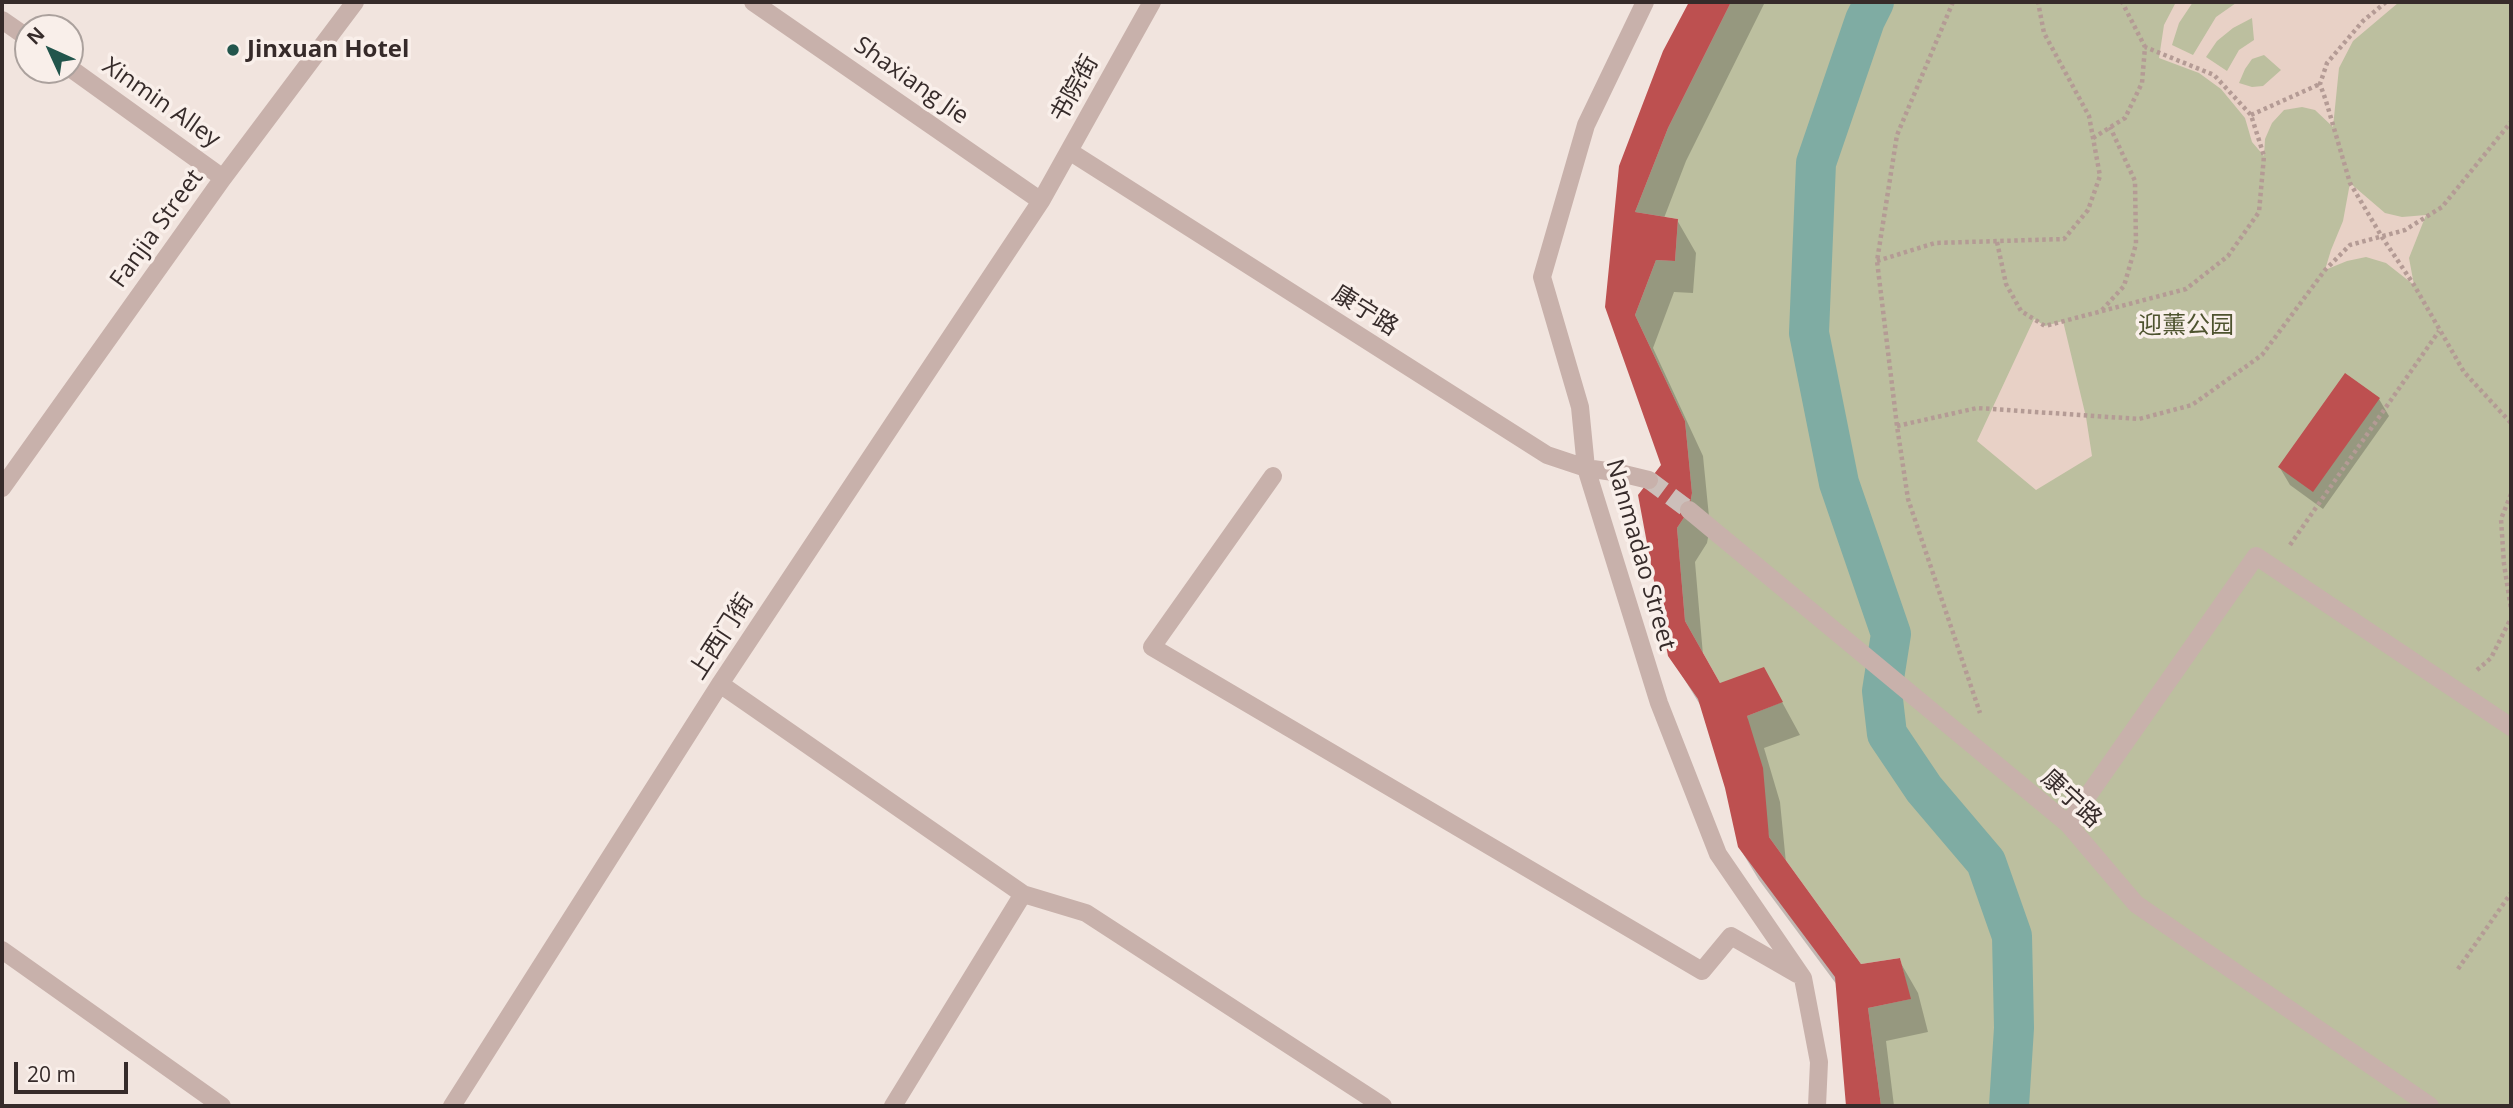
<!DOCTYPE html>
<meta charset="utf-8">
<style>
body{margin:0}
#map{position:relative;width:2513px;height:1108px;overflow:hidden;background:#f1e4de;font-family:"Open Sans",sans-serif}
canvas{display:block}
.frame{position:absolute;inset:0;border:4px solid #362b2a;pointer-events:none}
.north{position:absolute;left:14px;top:14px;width:70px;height:70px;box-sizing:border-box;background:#f9efea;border:2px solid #aba19d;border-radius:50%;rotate:315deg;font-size:19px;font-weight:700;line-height:28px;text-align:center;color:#362b2a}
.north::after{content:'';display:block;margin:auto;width:24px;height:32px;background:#22554c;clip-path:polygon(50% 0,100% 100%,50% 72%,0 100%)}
.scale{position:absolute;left:14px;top:1062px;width:114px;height:32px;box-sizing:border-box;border:4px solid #362b2a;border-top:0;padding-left:9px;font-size:21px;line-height:24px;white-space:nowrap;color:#362b2a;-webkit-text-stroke:5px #f9efea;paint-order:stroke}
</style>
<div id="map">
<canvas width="2513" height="1108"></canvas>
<div class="frame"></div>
<div class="north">N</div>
<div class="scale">20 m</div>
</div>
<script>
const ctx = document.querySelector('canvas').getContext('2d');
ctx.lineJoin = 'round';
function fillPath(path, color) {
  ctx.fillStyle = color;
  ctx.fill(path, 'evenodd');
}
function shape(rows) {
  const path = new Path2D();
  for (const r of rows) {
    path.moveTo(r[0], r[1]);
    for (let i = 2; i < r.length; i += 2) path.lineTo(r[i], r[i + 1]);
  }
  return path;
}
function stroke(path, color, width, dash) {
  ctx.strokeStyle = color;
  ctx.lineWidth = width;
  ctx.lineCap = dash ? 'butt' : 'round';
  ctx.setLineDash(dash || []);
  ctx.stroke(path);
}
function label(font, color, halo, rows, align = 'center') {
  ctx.font = font + ' "Open Sans","Noto Sans SC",sans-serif';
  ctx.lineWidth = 7;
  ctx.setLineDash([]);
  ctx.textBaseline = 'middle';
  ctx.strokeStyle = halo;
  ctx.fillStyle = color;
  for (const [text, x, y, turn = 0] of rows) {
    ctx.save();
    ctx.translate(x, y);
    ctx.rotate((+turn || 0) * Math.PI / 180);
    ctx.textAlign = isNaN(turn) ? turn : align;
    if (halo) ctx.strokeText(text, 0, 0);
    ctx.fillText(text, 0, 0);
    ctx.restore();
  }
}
fillPath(shape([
 [1731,2,2511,2,2511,1106,1881,1106,1868,1008,1910,999,1900,958,1861,964,1769,837,1747,716,1782,702,1720,683,1685,621,1677,528,1689,510,1692,493,1685,421,1635,315,1656,260,1675,261,1678,219,1635,212,1668,128]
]), '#bcbf9f');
fillPath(shape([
 [2176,2,2193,2,2179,23,2172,45,2193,55,2216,17,2236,3,2398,3,2353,41,2339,68,2333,127,2315,110,2302,107,2284,110,2272,123,2265,139,2264,156,2252,142,2245,118,2221,89,2199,73,2159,58,2164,25],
 [2252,18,2254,40,2239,50,2227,71,2206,57,2217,41,2233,28],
 [2264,55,2281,70,2263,86,2252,87,2239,83,2245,69,2252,59],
 [2350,183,2385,213,2402,217,2426,215,2409,258,2414,285,2386,263,2366,257,2347,261,2325,270,2331,250,2343,221],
 [2034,319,2045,326,2063,321,2086,417,2092,456,2036,490,1977,441]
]), '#e8d1c6');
fillPath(shape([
 [1691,2,1765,2,1686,161,1664,218,1677,220,1696,253,1693,293,1674,292,1653,348,1703,456,1710,527,1707,543,1695,562,1703,655,1720,685,1782,702,1800,735,1764,748,1780,802,1786,863,1860,966,1899,960,1918,993,1928,1032,1886,1041,1894,1106,1848,1106,1837,985,1759,880,1739,847,1727,788,1702,708,1670,656,1663,466,1607,307,1665,52],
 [2379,399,2389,416,2323,509,2290,485,2280,468]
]), '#0003');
stroke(shape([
 [1874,2,1865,20,1816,163,1809,333,1839,483,1891,634,1882,691,1887,734,1924,789,1986,862,2012,936,2014,1028,2009,1106]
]), '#7faca3', 40);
fillPath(shape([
 [1689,2,1731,2,1668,128,1635,212,1678,219,1675,261,1656,260,1635,315,1685,421,1692,493,1689,510,1677,528,1685,621,1720,683,1764,667,1783,702,1747,716,1763,768,1769,837,1861,964,1900,958,1911,999,1868,1008,1881,1106,1846,1106,1835,977,1738,847,1725,788,1698,699,1668,656,1638,495,1661,465,1605,307,1619,166,1663,51],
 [2345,373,2380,398,2313,492,2278,467]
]), '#bd5050');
stroke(shape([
 [1649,480,1689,510]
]), '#ccbfba', 18, [18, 9]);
stroke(shape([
 [1953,2,1897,135,1877,261,1897,426,1908,499,1980,713],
 [2386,2,2363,21,2327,63,2320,84,2326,101,2350,183,2382,237,2414,285,2464,372,2511,423],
 [2251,115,2320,84],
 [2093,138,2125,118,2142,83,2145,47,2122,2],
 [1997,242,2006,284,2021,311,2045,326,2186,289,2228,256,2259,212,2264,156,2251,115,2214,75,2145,47],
 [1877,261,1935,243,2064,239,2088,210,2100,176,2089,116,2044,33,2038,2],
 [2102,310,2124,286,2136,244,2135,181,2110,127],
 [1897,426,1977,408,2139,419,2192,405,2262,355,2325,270,2350,245,2405,230,2442,207,2511,122],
 [2511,494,2501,519,2504,564,2511,609],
 [2290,545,2439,331],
 [2477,670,2491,658,2511,618],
 [2458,969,2511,893]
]), '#b49b95', 4.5, [3.5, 3.5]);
stroke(shape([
 [753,2,1041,201],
 [1645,2,1586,125,1542,277,1580,407,1586,468,1659,703,1718,854,1803,978,1819,1062,1817,1106],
 [2,20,28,38],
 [70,68,223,178],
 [1069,151,1547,455,1586,468,1620,473,1649,480],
 [1273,476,1152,647,1702,971,1731,936,1797,974],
 [2,488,223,178,355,2],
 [1689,510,2068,824,2136,904,2430,1106],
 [720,684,1023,894,1086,913,1383,1106],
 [2068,824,2256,556,2511,727],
 [2,950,222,1106],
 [452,1106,720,684,1041,201,1152,2],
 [893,1106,1023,894]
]), '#c8b1ab', 18);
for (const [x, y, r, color] of [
 [233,50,7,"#22554c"]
]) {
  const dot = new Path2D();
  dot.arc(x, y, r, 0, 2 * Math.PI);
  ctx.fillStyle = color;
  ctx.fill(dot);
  stroke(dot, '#f9efea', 2.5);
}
label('bold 24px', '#362b2a', '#f9efea', [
 ["Jinxuan Hotel",247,50]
], 'left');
label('24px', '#362b2a', '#f9efea', [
 ["Shaxiang Jie",911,81,35],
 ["书院街",1075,89,-61],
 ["Xinmin Alley",161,103,35],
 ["Fanjia Street",157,229,-54],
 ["康宁路",1365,311,32],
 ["Nanmadao Street",1640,555,74],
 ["上西门街",722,637,-57],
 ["康宁路",2071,799,43]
]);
label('24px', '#4e532f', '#f9efea', [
 ["迎薰公园",2186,326]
]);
</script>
